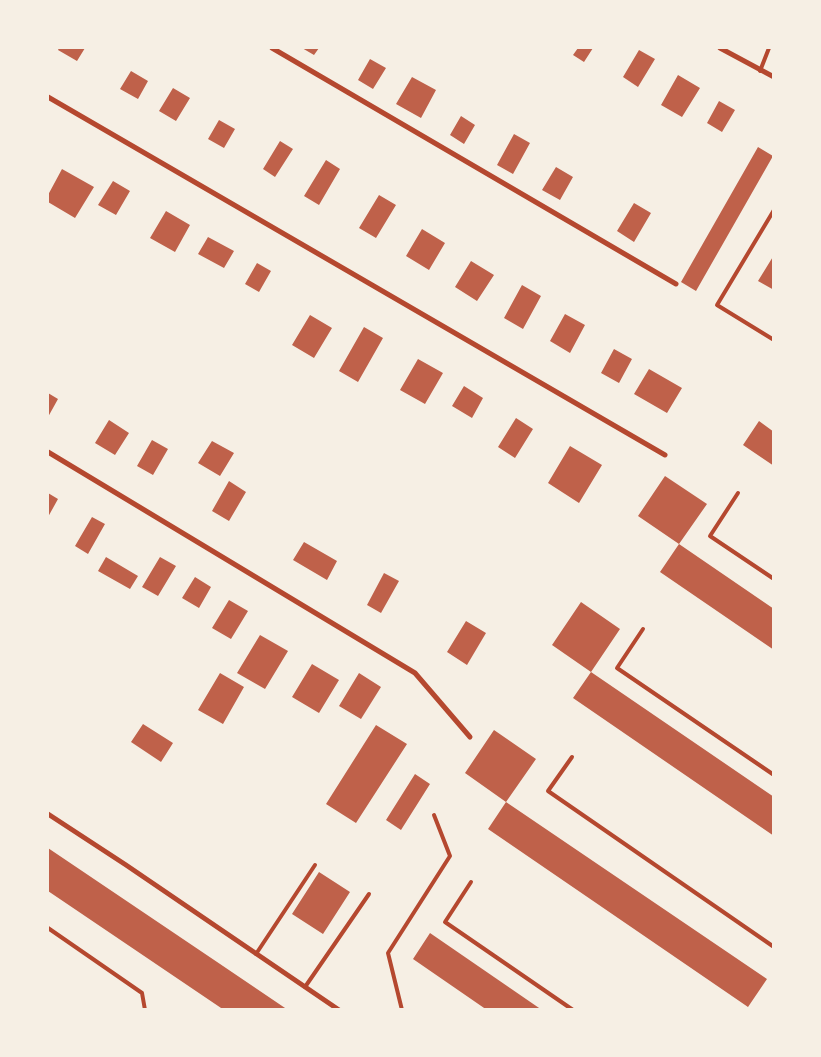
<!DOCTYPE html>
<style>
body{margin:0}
#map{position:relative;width:821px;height:1057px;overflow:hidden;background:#f6efe4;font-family:Arial,sans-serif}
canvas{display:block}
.frame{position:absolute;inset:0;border:49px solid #f6efe4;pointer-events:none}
</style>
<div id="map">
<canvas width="821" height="1057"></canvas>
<div class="frame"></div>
</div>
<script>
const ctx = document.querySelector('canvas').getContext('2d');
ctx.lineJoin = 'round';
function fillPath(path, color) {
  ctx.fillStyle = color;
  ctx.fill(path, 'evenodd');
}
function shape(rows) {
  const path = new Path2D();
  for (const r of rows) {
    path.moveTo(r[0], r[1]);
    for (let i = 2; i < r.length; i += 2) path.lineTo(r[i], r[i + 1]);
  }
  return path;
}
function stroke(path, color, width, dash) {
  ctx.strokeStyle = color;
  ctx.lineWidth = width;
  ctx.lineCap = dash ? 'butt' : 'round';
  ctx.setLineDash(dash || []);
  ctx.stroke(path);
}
fillPath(shape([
 [59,48,85,48,77,61,58,50],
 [302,48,319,48,314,55],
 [578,48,593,48,584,62,573,55],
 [639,50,655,59,638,87,623,77],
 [370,59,386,68,373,89,358,80],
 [131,71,148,81,138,99,120,89],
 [678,75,700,88,682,117,661,105],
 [412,77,436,90,421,118,396,104],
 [173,88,190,98,176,121,159,111],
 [719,101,735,110,722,132,707,123],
 [461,116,475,125,464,144,450,135],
 [219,120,235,129,224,148,208,139],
 [514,134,530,143,513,174,497,165],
 [280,141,293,149,275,177,263,169],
 [758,147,773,156,696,291,681,282],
 [326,160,340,169,319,205,304,196],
 [556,167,573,177,560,200,542,190],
 [62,169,94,187,75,218,48,202,48,195],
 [113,181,130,191,116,215,98,205],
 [379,195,396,205,376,238,359,228],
 [634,203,651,213,634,242,617,231],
 [166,211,190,225,175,252,150,238],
 [422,229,445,243,429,270,406,256],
 [208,237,234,251,224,268,198,254],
 [774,255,774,290,758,281],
 [471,261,494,275,477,301,455,287],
 [257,263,271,271,259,292,245,284],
 [522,285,541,296,523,329,504,318],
 [565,314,585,325,570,353,550,341],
 [310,315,332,328,314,358,292,345],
 [364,327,383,338,358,382,339,371],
 [614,349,632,359,619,383,601,373],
 [418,359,443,373,425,404,400,390],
 [649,369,682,388,667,413,634,394],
 [464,386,483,398,472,418,452,406],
 [48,393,58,399,48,417],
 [516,418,533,429,515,458,498,447],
 [109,420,129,433,115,455,95,443],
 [759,421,774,432,774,466,743,445],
 [152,440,168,449,153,475,137,466],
 [212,441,234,453,220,476,198,463],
 [570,446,602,465,579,503,548,483],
 [665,476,707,504,679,544,638,516],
 [229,481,246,492,229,521,212,511],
 [48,493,58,499,48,517],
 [92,517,105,524,88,554,75,546],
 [304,542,337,561,327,580,293,560],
 [679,544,774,609,774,650,660,572],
 [106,557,138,576,130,589,98,571],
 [160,557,176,566,158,596,142,587],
 [384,573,399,581,381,613,367,605],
 [195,577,211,587,199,608,182,598],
 [229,600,248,611,231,639,212,628],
 [581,602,620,629,591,672,552,645],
 [466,621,486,633,467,665,447,652],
 [260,635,288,651,265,689,237,673],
 [312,664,339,680,319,713,292,697],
 [591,672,774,797,774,836,573,698],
 [220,673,244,687,223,724,198,710],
 [359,673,381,687,361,719,339,706],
 [143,724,173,743,161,762,131,742],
 [376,725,407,744,356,823,326,804],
 [494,730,536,759,506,802,767,979,748,1007,488,829,506,802,465,773],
 [415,774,430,784,401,830,386,820],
 [48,848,223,966,288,1010,224,1010,48,891],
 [319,872,350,892,323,934,292,914],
 [430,933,542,1010,487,1010,413,959]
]), '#bf614a');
stroke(shape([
 [760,71,769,48],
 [774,210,717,305,774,340],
 [738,493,710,536,774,579],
 [643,629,617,668,774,775],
 [572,757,548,791,774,947],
 [471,882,445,922,573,1010],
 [48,928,142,993,145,1010],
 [256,954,315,865],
 [305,987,369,894],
 [402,1010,388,953,450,856,434,815]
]), '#b5482f', 4);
stroke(shape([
 [272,48,676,284],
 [720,48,774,77],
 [48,97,665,455],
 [48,452,415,673,470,737],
 [48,814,126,865,339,1010]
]), '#b5482f', 5);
</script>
